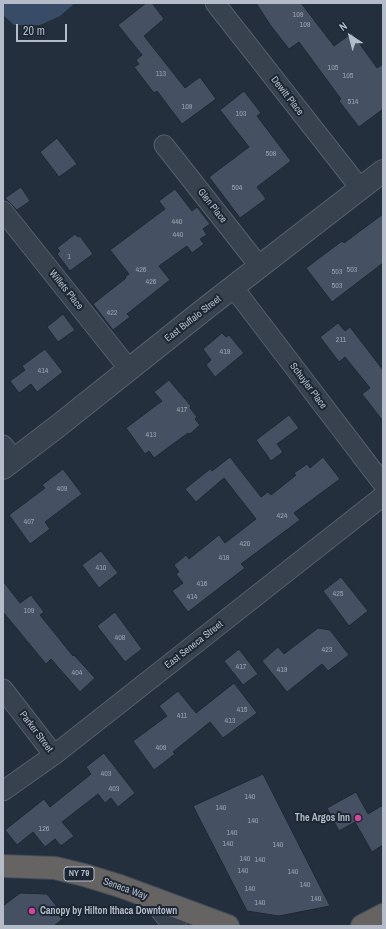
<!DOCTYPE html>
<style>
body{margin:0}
#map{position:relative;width:386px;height:929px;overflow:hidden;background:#242f3e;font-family:"Archivo Narrow",sans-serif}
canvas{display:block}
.frame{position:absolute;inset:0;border:4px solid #b4bcc9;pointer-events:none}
.north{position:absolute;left:330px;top:16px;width:40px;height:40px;-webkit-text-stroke:3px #1d2633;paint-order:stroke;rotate:324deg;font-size:11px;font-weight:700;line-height:16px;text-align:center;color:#b4bcc9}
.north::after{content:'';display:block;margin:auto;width:14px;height:18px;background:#b4bcc9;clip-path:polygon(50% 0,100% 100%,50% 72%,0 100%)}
.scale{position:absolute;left:16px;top:24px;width:51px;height:18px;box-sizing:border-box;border:2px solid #b4bcc9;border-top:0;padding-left:5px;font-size:12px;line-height:14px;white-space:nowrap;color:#b4bcc9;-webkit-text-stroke:3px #1d2633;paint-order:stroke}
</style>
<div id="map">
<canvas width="386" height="929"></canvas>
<div class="frame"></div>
<div class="north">N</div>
<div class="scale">20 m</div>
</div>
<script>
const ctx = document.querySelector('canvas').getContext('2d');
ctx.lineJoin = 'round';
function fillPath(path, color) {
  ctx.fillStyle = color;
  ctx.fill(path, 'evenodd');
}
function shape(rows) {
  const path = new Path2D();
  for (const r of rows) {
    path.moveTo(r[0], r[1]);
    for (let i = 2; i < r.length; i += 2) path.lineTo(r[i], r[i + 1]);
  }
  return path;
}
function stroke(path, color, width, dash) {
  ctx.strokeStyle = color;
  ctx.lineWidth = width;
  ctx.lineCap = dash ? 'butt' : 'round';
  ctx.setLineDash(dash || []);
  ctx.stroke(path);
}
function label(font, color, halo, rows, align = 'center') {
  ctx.font = font + ' "Archivo Narrow",sans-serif';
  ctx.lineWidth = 4;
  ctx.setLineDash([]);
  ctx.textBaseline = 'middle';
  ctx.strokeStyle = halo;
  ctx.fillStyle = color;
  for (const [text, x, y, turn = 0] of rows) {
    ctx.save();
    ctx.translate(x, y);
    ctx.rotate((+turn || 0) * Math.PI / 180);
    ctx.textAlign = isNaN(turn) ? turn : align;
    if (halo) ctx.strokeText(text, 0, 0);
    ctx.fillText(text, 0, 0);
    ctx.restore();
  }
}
fillPath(shape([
 [3,3,75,3,60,16,40,25,14,25,3,15]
]), '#394c67');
const building = shape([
 [146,3,152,3,164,19,144,36,185,88,200,77,216,99,182,124,157,91,154,93,134,67,139,64,136,60,142,55,118,25,146,3],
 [256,3,301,3,334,46,352,33,377,68,383,64,383,109,359,127,339,101,341,99,299,42,289,49,271,26,256,3],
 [244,91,261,113,257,116,291,161,257,187,266,199,240,218,209,177,249,147,220,110,244,91],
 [57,138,77,164,59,177,40,152,57,138],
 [21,187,30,201,17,210,5,198,21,187],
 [175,189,192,211,197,207,210,224,203,229,207,235,200,239,204,244,192,253,187,246,159,266,170,280,127,314,130,317,113,330,93,304,126,278,125,277,129,274,110,250,165,209,159,201,175,189],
 [383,214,383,263,332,302,306,268,342,241,344,243,383,214],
 [75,234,78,237,80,236,93,254,70,271,57,254,60,251,57,248,75,234],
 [63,314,75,330,58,342,47,327,63,314],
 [338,323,345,331,350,327,383,370,383,421,362,394,370,388,345,357,339,362,320,337,338,323],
 [222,333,226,337,229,335,244,353,215,377,206,365,211,360,203,349,222,333],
 [45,349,63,372,37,392,31,384,19,393,10,381,25,370,22,366,45,349],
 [169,380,191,406,190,408,197,417,195,419,200,425,190,434,188,433,154,458,149,451,145,454,126,428,162,401,154,392,169,380],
 [289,415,299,428,277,444,283,452,271,461,256,440,289,415],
 [230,457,261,497,268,492,271,495,296,475,294,473,307,464,310,468,323,457,340,479,294,513,300,520,241,564,245,568,188,612,172,591,183,583,176,574,179,572,174,565,186,555,189,559,219,535,225,543,256,519,224,478,196,502,185,489,210,469,212,471,230,457],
 [63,469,82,494,45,522,50,529,30,544,9,515,45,488,42,485,63,469],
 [101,551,118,573,99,588,82,565,101,551],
 [341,577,368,611,349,626,323,591,341,577],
 [3,581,20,603,31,595,44,612,40,615,73,656,74,655,95,678,80,692,51,659,46,664,3,612,3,581],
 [115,612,142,649,125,662,97,626,115,612],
 [318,628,330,630,349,655,328,671,322,664,287,692,262,661,278,647,284,654,318,628],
 [239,649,258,674,243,685,224,661,239,649],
 [234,683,257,713,223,738,210,722,173,752,175,754,154,770,133,741,167,716,159,706,178,691,196,713,234,683],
 [104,753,135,793,118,807,111,798,105,803,98,794,62,822,74,836,61,846,55,839,45,847,33,832,17,845,5,830,44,799,50,807,91,774,86,767,104,753],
 [263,774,330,906,279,916,247,911,193,806,263,774],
 [356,792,368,814,383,805,383,845,372,852,355,822,339,831,327,808,356,792],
 [20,893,47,894,65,917,54,926,3,926,3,906,20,893]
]);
fillPath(building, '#455162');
stroke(building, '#1f2835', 1);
const minor = shape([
 [215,3,360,188],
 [164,145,260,267],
 [3,211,129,369],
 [233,287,383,484],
 [3,445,14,459],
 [3,689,54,755],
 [3,791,54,755,383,496]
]);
const tertiary = shape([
 [3,468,58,426,206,308,383,171],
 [152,898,175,926]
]);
const trunk = shape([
 [3,866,55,868,84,875,120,886,228,926],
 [362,926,383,915]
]);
stroke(minor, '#565f6c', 21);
stroke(tertiary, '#565f6c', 24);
stroke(trunk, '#434c59', 24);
stroke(minor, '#38414e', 19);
stroke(tertiary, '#38414e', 22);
stroke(trunk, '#656462', 22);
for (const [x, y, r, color] of [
 [358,818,4,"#d1479c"],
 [32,911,4,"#d1479c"]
]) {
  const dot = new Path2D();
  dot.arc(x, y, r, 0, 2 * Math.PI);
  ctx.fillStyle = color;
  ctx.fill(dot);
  stroke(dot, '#1d2633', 1.5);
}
label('8px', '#98a1af', null, [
 ["109",298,15],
 ["109",305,25],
 ["105",333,68],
 ["113",161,74],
 ["105",348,76],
 ["514",353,102],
 ["109",187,107],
 ["103",241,114],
 ["508",271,154],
 ["504",237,188],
 ["440",177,222],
 ["440",178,235],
 ["1",69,257],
 ["426",141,270],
 ["503",352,270],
 ["503",337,272],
 ["426",151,282],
 ["503",337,286],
 ["422",112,313],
 ["211",341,340],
 ["419",225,352],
 ["414",43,371],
 ["417",182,410],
 ["413",151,435],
 ["409",62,489],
 ["424",282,516],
 ["407",29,522],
 ["420",245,544],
 ["418",224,558],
 ["410",101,568],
 ["416",202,584],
 ["425",338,594],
 ["414",192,597],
 ["109",29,611],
 ["408",120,638],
 ["423",327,650],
 ["417",241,667],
 ["419",282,670],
 ["404",77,673],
 ["415",242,710],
 ["411",182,716],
 ["413",230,721],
 ["409",161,748],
 ["403",106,774],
 ["403",114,789],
 ["140",250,797],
 ["140",221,808],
 ["140",253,821],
 ["126",44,829],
 ["140",232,833],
 ["140",228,844],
 ["140",278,845],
 ["140",245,859],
 ["140",260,860],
 ["140",243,871],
 ["140",293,872],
 ["140",305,885],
 ["140",250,889],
 ["140",316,899],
 ["140",260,903]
]);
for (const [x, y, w] of [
 [79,874,30]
]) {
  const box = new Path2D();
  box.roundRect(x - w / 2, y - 7, w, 14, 3);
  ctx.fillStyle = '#1d2633';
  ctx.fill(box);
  stroke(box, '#b4bcc9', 1);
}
label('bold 9px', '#b4bcc9', null, [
 ["NY 79",79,874]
]);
label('10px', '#b4bcc9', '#1d2633', [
 ["Dewitt Place",287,96,52],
 ["Glen Place",212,206,52],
 ["Willets Place",66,290,51],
 ["East Buffalo Street",193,319,-38],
 ["Schuyler Place",308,386,53],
 ["East Seneca Street",194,645,-38],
 ["Parker Street",36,732,53],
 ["Seneca Way",125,889,20]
]);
label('bold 10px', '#b4bcc9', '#1d2633', [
 ["The Argos Inn",350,818],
 ["Canopy by Hilton Ithaca Downtown",40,911,"left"]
], 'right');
</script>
